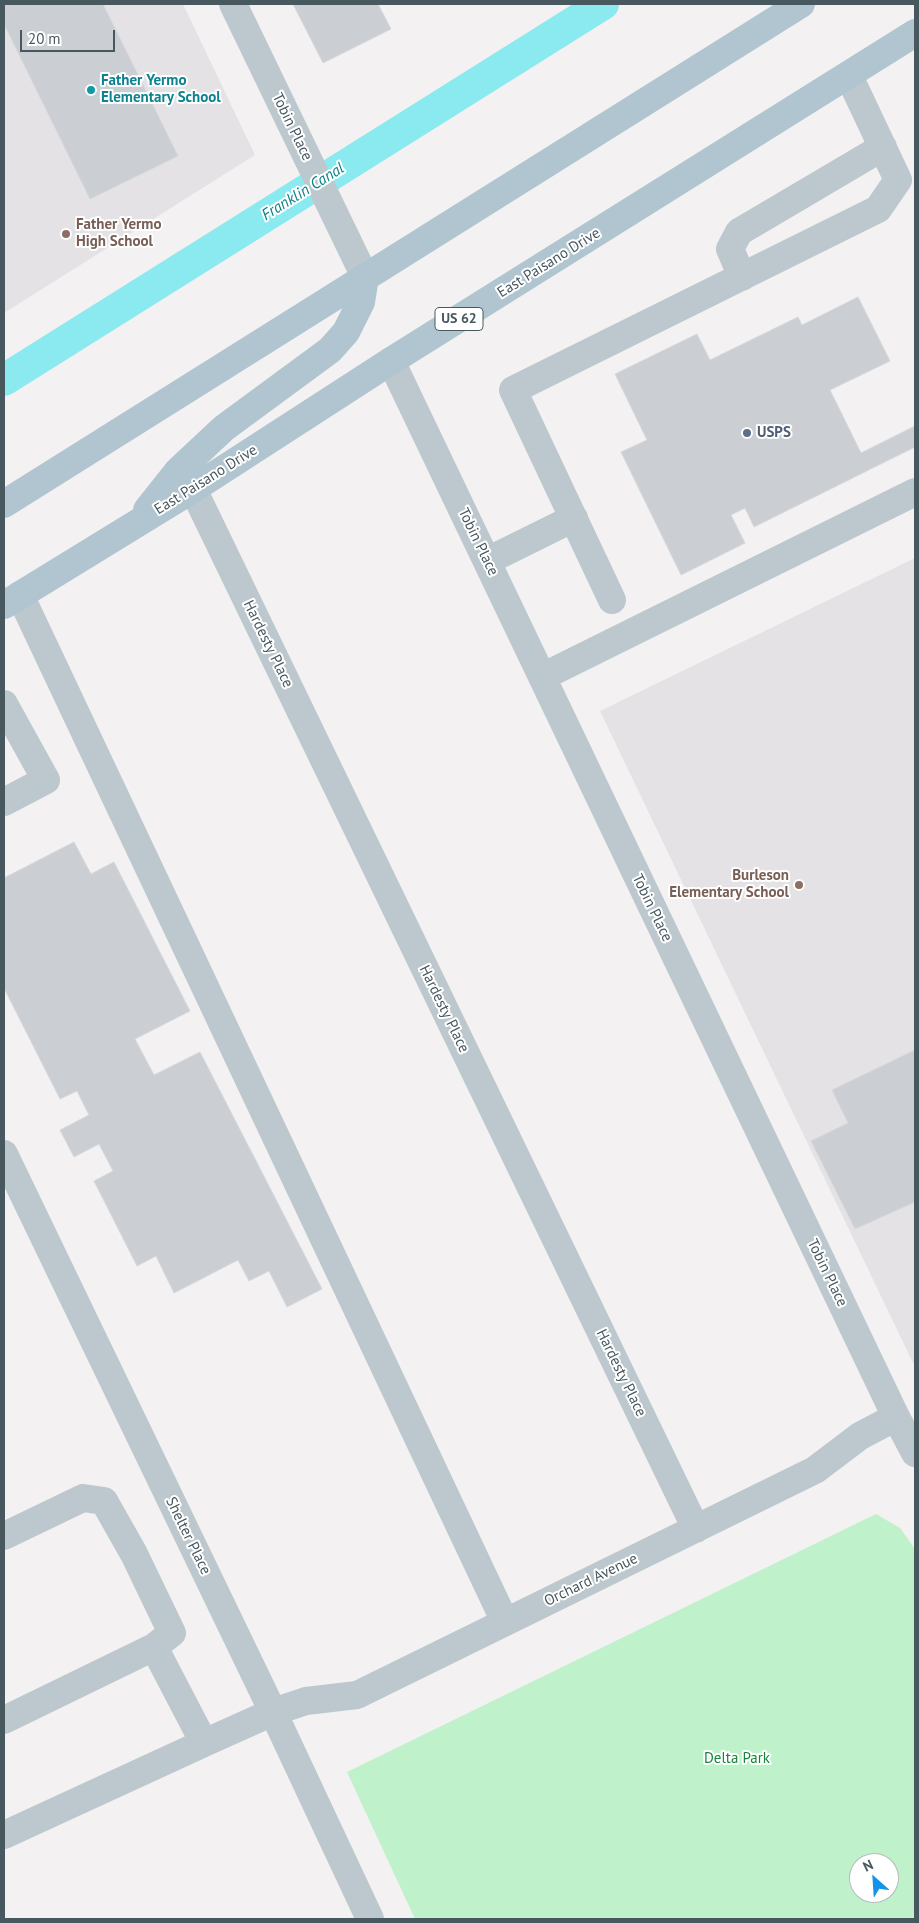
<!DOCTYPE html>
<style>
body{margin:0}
#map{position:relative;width:919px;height:1923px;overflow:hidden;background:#f3f1f1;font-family:"PT Sans",sans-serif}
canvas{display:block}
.frame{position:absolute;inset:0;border:5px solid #48585f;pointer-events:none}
.north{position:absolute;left:849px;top:1853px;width:50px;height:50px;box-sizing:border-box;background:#fff;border:1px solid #b6bcbf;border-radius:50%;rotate:334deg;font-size:14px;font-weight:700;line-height:20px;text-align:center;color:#48585f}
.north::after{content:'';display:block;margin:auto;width:18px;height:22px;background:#1493ea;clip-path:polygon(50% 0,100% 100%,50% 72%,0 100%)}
.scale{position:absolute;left:20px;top:30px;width:95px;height:22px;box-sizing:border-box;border:2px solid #48585f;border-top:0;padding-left:6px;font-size:15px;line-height:18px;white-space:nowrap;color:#48585f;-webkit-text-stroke:4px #fff;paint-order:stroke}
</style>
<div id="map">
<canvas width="919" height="1923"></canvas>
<div class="frame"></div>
<div class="north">N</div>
<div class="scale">20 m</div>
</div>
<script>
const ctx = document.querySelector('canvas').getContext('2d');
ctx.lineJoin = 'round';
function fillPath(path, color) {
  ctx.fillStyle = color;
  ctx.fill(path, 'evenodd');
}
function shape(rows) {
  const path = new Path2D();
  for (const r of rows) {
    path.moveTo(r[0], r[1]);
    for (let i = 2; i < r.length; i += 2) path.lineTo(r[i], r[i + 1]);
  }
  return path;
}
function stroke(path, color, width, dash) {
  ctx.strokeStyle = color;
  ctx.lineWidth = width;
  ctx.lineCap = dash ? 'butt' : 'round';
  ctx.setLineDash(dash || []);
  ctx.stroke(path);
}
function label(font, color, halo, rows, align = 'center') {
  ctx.font = font + ' "PT Sans",sans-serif';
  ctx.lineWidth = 4;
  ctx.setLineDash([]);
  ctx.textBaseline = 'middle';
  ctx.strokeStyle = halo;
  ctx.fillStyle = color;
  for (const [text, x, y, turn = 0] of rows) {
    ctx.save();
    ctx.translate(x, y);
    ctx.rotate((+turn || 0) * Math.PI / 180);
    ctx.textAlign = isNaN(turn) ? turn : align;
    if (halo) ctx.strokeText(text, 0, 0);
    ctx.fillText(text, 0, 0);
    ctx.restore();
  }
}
fillPath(shape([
 [4,4,183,4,255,155,4,313],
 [915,558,915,1367,600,711]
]), '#e4e2e4');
fillPath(shape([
 [876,1514,900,1528,915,1549,915,1919,415,1919,347,1772],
 [859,1863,889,1863,889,1893,859,1893]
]), '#bff1cb');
stroke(shape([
 [4,380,603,4]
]), '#8beaef', 32);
const building = shape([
 [4,4,103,4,178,156,90,199,4,24,4,4],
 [293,4,378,4,391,29,323,63,293,4],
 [858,297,890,361,830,390,861,453,915,426,915,447,754,527,745,508,731,515,745,543,681,575,621,452,647,440,615,374,697,334,710,360,798,317,802,325,858,297],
 [74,842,91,874,114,862,190,1011,135,1039,154,1075,200,1052,322,1289,287,1307,269,1271,249,1281,238,1260,174,1293,156,1256,137,1266,94,1181,113,1171,99,1144,74,1157,60,1130,89,1115,77,1091,60,1099,4,988,4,878,74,842],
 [915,1050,915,1202,855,1229,811,1141,848,1123,832,1090,915,1050]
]);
fillPath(building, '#cbcfd4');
stroke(building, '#d5d8dc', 1);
stroke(shape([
 [233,4,365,277],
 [742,277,730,249,739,232,883,147],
 [391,361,896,1417,915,1453],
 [193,489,696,1529],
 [487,561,574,518],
 [20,595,505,1622],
 [612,600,513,390,878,209,898,180,849,76],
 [542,677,915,492],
 [4,704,46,780,4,802],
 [4,1154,273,1712,370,1919],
 [4,1536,83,1498,104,1501,134,1554,172,1633,154,1647,4,1720],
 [154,1647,204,1743,273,1712,306,1701,357,1695,815,1470,860,1436,896,1417],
 [4,1835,204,1743]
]), '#bcc8ce', 28);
stroke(shape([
 [4,504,801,4],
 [147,510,178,471,224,428,330,350,346,332,361,302,365,277],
 [4,605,193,489,391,361,915,33]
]), '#b0c5d0', 28);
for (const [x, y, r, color] of [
 [91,90,5,"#0f9aa8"],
 [66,234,5,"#8d6e63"],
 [747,433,5,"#5c6f8a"],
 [799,885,5,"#8d6e63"]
]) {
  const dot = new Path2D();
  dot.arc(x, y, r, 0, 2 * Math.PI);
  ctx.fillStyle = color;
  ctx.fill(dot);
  stroke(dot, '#fff', 2);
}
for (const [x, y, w] of [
 [459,319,48]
]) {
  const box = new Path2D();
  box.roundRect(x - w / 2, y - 11.5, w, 23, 4);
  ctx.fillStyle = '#fff';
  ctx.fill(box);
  stroke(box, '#48585f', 1);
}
label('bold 14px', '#48585f', null, [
 ["US 62",459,319]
]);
label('bold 15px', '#0d838f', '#fff', [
 ["Father Yermo",101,81],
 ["Elementary School",101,98]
], 'left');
label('15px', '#48585f', '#fff', [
 ["Tobin Place",292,127,64],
 ["East Paisano Drive",549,263,-32],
 ["East Paisano Drive",206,480,-32],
 ["Tobin Place",478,542,64],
 ["Hardesty Place",268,644,64],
 ["Tobin Place",652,908,64],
 ["Hardesty Place",444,1009,64],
 ["Tobin Place",827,1273,64],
 ["Hardesty Place",621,1373,64],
 ["Shelter Place",188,1536,64],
 ["Orchard Avenue",591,1580,-26]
]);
label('bold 15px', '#785e54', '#fff', [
 ["Father Yermo",76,225],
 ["High School",76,242],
 ["Burleson",789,876,"right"],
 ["Elementary School",789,893,"right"]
], 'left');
label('bold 15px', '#4e5e75', '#fff', [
 ["USPS",757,433]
], 'left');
label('15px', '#15853b', '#fff', [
 ["Delta Park",737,1759]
]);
label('italic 16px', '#0a838a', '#fff', [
 ["Franklin Canal",303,192,-32]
]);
</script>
